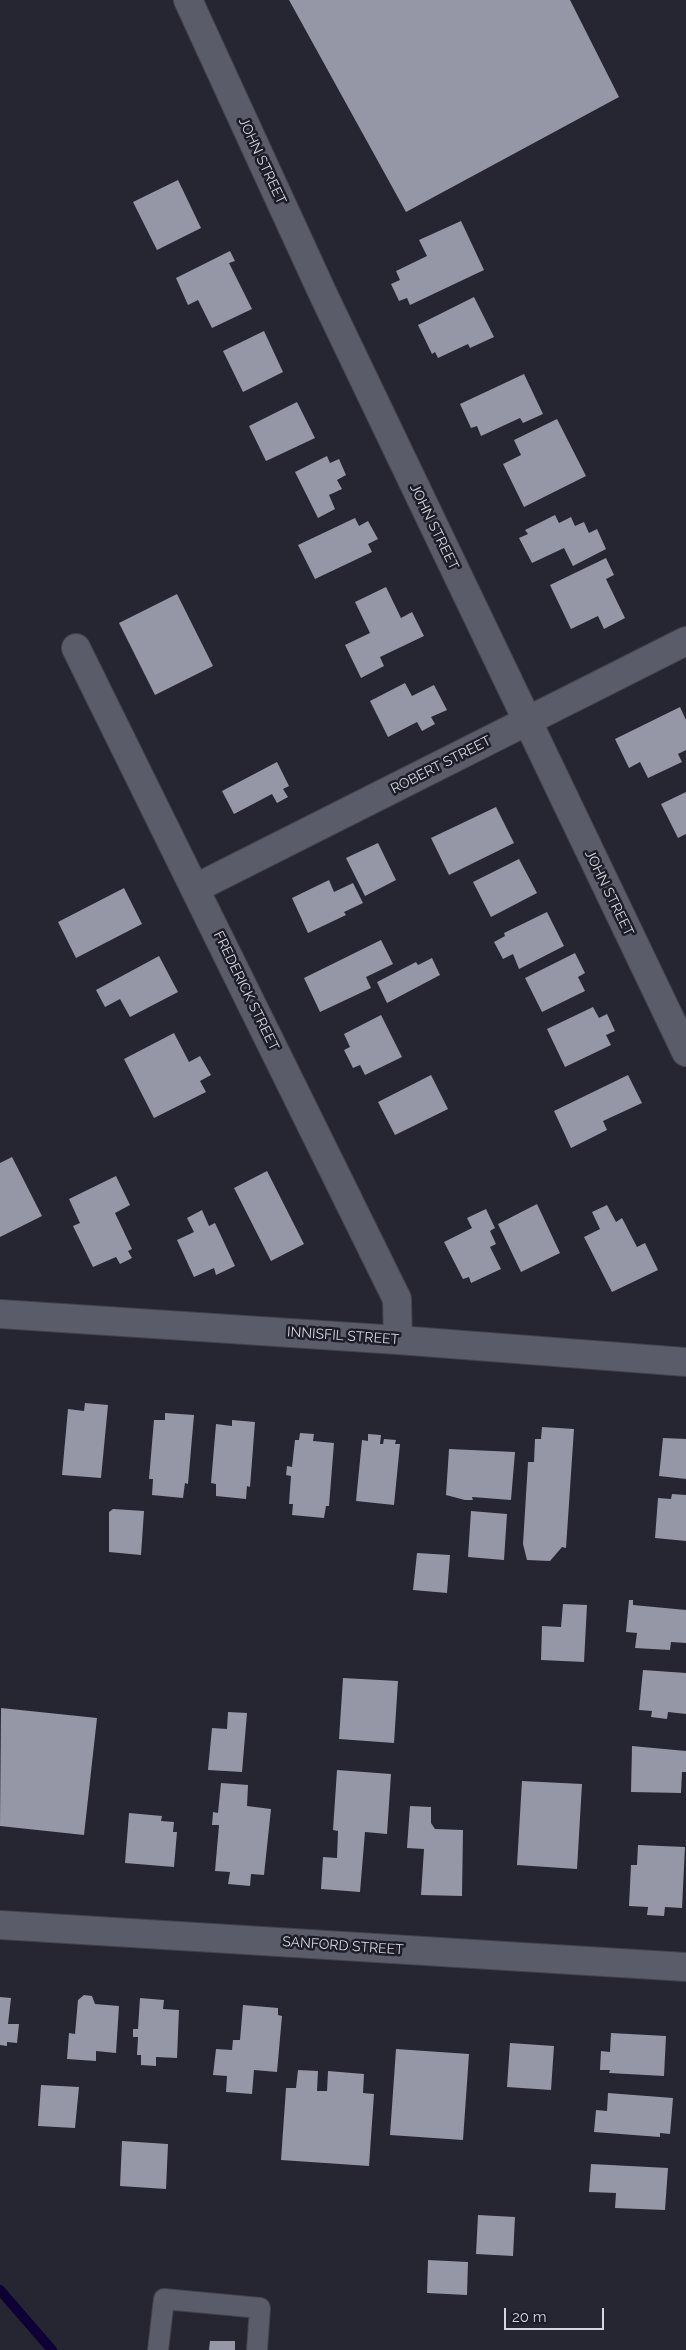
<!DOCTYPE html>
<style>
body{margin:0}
#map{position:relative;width:686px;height:2350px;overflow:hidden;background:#262632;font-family:Raleway,sans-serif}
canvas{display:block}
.scale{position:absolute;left:504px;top:2308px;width:100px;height:22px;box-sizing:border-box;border:2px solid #d6d6de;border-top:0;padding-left:6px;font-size:15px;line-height:18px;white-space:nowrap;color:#d6d6de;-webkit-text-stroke:4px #1c1d28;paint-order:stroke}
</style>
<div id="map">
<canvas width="686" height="2350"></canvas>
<div class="scale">20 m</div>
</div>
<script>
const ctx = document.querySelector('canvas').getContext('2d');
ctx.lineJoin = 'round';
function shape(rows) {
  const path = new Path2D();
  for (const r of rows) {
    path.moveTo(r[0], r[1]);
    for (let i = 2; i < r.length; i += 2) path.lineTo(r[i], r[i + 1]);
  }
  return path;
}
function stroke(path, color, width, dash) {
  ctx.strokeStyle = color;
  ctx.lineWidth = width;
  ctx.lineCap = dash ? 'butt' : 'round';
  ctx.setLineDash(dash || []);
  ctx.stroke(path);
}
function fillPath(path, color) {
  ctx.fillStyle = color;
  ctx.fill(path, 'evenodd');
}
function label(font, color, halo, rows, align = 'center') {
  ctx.font = font + ' Raleway,sans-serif';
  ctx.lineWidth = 5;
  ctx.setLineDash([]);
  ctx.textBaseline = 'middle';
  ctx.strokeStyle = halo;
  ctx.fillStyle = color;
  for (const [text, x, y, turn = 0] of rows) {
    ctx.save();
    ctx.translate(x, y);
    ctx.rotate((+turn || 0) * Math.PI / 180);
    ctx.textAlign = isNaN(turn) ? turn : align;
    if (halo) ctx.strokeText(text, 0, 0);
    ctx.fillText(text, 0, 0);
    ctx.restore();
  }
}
stroke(shape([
 [0,2290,52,2350]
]), '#0d0034', 10);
fillPath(shape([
 [289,0,570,0,619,97,406,212],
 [178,180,201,228,157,250,133,202],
 [461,221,484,270,410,305,407,298,399,301,391,284,400,280,396,271,427,256,419,240],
 [230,251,235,261,229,263,252,309,212,328,198,300,188,305,176,278],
 [474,297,494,337,470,348,468,344,438,358,435,352,432,354,418,325],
 [264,331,283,372,243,392,223,351],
 [524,374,543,414,523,423,520,418,481,436,477,426,471,428,460,404],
 [297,402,315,438,266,461,249,426],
 [557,419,586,476,524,507,503,464,521,455,514,440],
 [327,456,330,463,339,459,346,475,337,480,342,489,329,495,335,509,318,518,295,472],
 [555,515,559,523,571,517,575,526,584,522,589,533,597,529,606,549,573,566,564,548,532,563,519,538,528,534,525,530],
 [355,518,359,526,368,521,378,539,368,544,372,552,315,579,298,545],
 [606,558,614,575,606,579,625,618,604,629,598,616,571,629,550,585],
 [386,587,401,618,412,612,424,636,380,657,384,666,361,678,345,645,370,633,355,602],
 [177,594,213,666,155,695,119,623],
 [405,683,412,696,434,685,447,710,431,717,435,724,422,731,417,722,388,737,370,701],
 [680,707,686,720,686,750,678,754,682,762,648,778,640,762,629,768,615,739],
 [277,762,289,786,283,789,288,797,277,803,272,794,234,814,222,791],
 [686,792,686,834,678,838,661,804],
 [496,807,514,843,449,875,431,838],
 [378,843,396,880,365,896,346,858],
 [519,859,537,893,491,917,473,882],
 [329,880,334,892,353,883,363,903,344,912,346,915,308,933,292,898],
 [124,888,142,924,76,958,58,922],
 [547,912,564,946,519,969,513,954,503,959,494,942,505,936,504,933],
 [381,940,393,964,366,977,371,988,320,1012,304,978],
 [575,953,585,973,578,977,585,991,542,1012,525,978],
 [159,956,178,992,130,1017,120,999,105,1007,96,990],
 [432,958,440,975,387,1003,377,982,416,962,418,965],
 [593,1007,599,1018,607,1014,615,1031,606,1035,611,1045,565,1067,547,1029],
 [381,1015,402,1057,365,1075,360,1065,353,1068,344,1050,350,1047,344,1034],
 [174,1033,189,1062,200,1056,211,1075,200,1081,206,1092,154,1118,124,1059],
 [431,1075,448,1109,395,1135,378,1102],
 [628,1075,642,1103,603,1121,607,1130,571,1148,554,1111],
 [12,1157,42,1216,0,1237,0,1163],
 [267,1171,304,1244,271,1261,234,1188],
 [116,1176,130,1205,115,1213,132,1249,128,1251,132,1258,120,1264,116,1257,93,1267,73,1226,80,1223,69,1199],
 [537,1204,560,1253,521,1272,498,1224],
 [607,1205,616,1222,622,1218,637,1247,645,1243,658,1270,612,1292,584,1237,600,1229,592,1212],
 [486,1209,495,1228,490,1231,496,1244,490,1247,501,1269,471,1283,469,1277,463,1279,444,1242,472,1228,467,1218],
 [202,1210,209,1226,215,1223,235,1266,216,1275,214,1268,194,1277,177,1240,194,1232,187,1218],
 [85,1403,108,1405,101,1478,62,1475,68,1409,84,1411],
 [165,1413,194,1415,188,1484,185,1483,183,1498,152,1495,153,1479,149,1479,154,1420,165,1420],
 [232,1420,255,1422,250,1487,247,1486,246,1499,216,1496,216,1484,211,1483,216,1424,232,1426],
 [542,1427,574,1429,566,1548,562,1547,550,1561,527,1560,523,1544,528,1462,534,1462,535,1439,541,1439],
 [300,1433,314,1434,313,1441,334,1443,329,1506,326,1506,324,1518,292,1515,293,1504,289,1504,291,1476,286,1475,287,1466,292,1467,295,1440,299,1440],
 [368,1434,381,1435,380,1444,383,1444,384,1439,396,1440,395,1444,400,1444,394,1505,356,1501,362,1440,368,1441],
 [663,1438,686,1439,686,1479,659,1476],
 [449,1449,515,1452,511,1500,472,1497,473,1500,465,1500,446,1495],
 [672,1494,686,1495,686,1541,655,1538,658,1498,671,1499],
 [113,1509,144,1511,141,1555,109,1552,109,1512],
 [471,1511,507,1514,504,1560,468,1557],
 [417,1553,450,1555,447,1593,413,1590],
 [629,1600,633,1600,633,1605,686,1610,686,1643,671,1642,670,1650,635,1648,637,1633,626,1632],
 [563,1604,587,1605,584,1662,541,1660,542,1626,561,1627],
 [643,1670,686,1673,686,1714,668,1712,667,1719,651,1717,652,1711,639,1710],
 [343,1678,398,1681,394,1743,339,1739],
 [1,1708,97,1718,84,1835,0,1826],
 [228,1712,247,1713,242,1772,208,1770,212,1728,227,1729],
 [632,1746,686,1751,686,1772,682,1772,681,1793,631,1792],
 [337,1770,391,1774,387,1834,365,1832,360,1892,321,1889,323,1857,337,1858,338,1831,333,1830],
 [522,1781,582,1784,577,1869,517,1865],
 [221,1783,248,1785,247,1806,271,1809,264,1875,251,1874,250,1886,228,1884,230,1872,215,1871,219,1825,212,1825,213,1812,218,1813],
 [410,1806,431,1807,431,1823,435,1829,463,1830,462,1896,421,1895,424,1849,407,1848],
 [129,1813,162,1816,161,1821,174,1822,173,1832,177,1832,174,1867,125,1863],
 [638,1845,685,1847,682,1908,665,1907,664,1916,647,1915,648,1907,629,1906,631,1865,637,1865],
 [84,1995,92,1996,95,2004,119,2006,116,2053,96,2051,96,2061,67,2059,69,2033,75,2034,78,2000],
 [0,1997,11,1998,8,2024,19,2024,17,2043,7,2042,7,2046,0,2045],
 [140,1998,164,2000,163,2009,179,2010,177,2058,156,2057,156,2066,141,2065,141,2055,137,2055,138,2037,133,2037,133,2029,138,2029],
 [243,2005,278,2008,278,2015,282,2016,277,2072,254,2070,252,2094,226,2092,227,2076,213,2075,216,2049,232,2050,233,2040,240,2040],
 [611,2033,666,2036,664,2076,609,2073,610,2070,600,2070,601,2051,610,2052],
 [510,2043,554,2046,551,2090,507,2087],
 [396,2049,469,2054,463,2140,390,2135],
 [298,2070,318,2071,317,2091,327,2091,328,2071,364,2074,363,2093,374,2094,369,2166,281,2160,286,2088,296,2088],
 [41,2085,79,2087,75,2128,38,2126],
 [608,2093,673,2098,670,2134,660,2133,660,2137,594,2132,596,2110,607,2111],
 [122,2141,168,2144,166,2189,120,2186],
 [591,2164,668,2168,665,2210,615,2208,616,2193,589,2192],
 [478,2215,515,2217,513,2256,476,2254],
 [428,2260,468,2262,467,2295,427,2293],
 [210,2341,235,2341,235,2350,209,2350]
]), '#9597a6');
const lane = shape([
 [158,2350,164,2299,260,2308,257,2350]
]);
const street = shape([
 [188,0,323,294,686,1052],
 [76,648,397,1299,398,1340],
 [196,888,686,641],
 [0,1314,398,1340,686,1362],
 [0,1925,686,1967]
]);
stroke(lane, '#43434d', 22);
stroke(street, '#43434d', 30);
stroke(lane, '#5b5c6a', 20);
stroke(street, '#5b5c6a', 28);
label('14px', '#d6d6de', '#1c1d28', [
 ["JOHN STREET",262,161,65],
 ["JOHN STREET",434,527,64],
 ["ROBERT STREET",441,765,-27],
 ["JOHN STREET",609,893,64],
 ["FREDERICK STREET",246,991,64],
 ["INNISFIL STREET",343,1336,4],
 ["SANFORD STREET",343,1946,4]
]);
</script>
